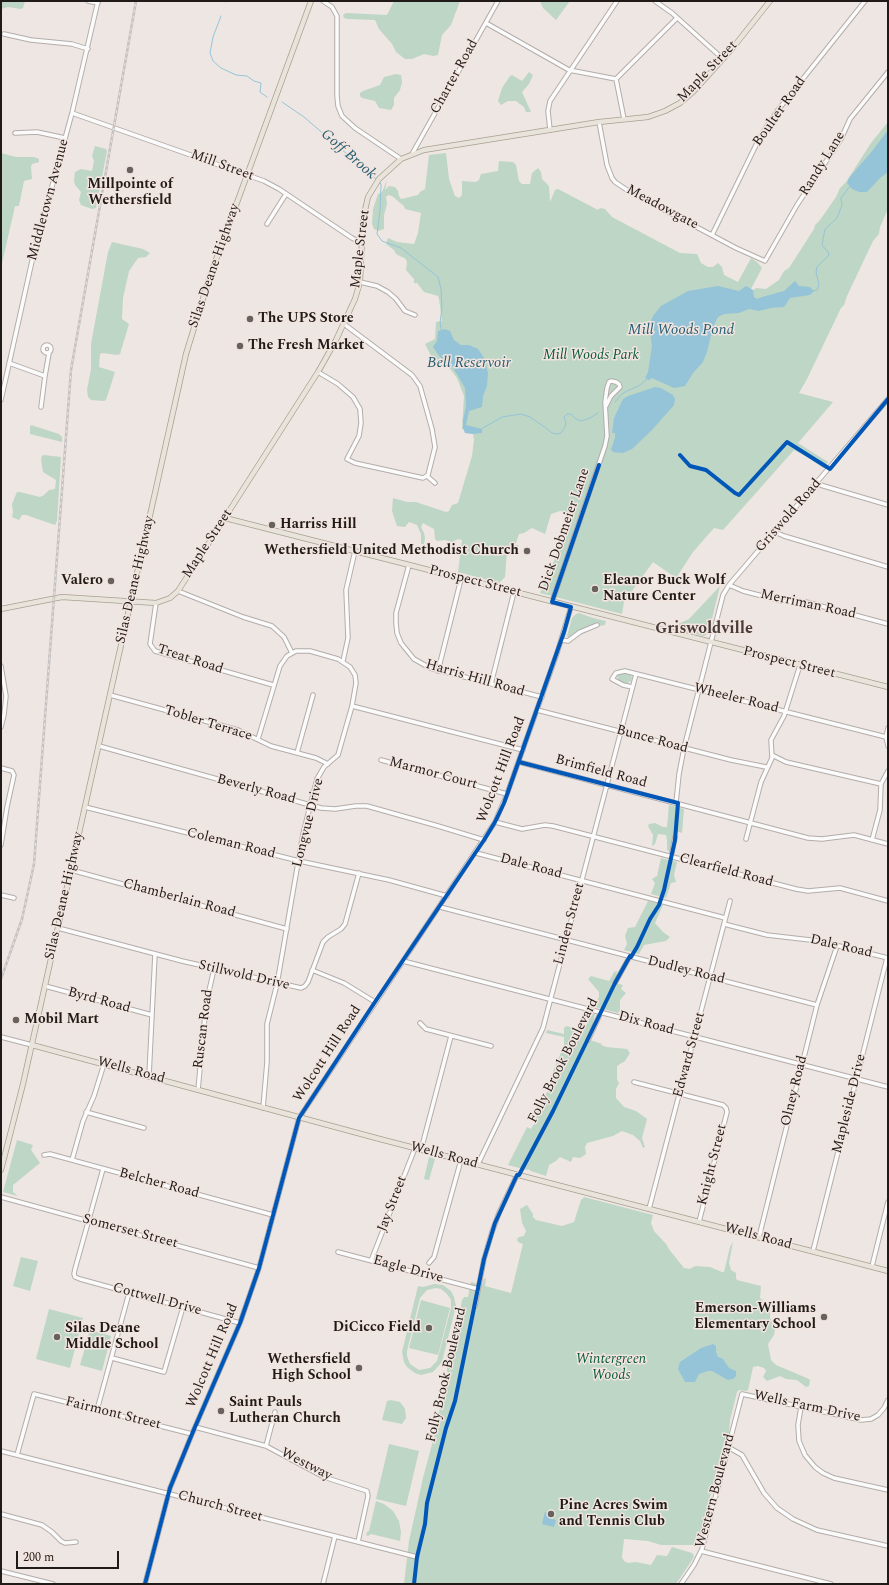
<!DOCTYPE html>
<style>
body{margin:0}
#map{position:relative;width:889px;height:1585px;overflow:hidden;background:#eee6e2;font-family:Spectral,serif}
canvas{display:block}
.frame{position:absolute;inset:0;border:2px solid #201b19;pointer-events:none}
.scale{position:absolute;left:16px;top:1551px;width:103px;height:18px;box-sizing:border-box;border:2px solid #201b19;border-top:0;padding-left:5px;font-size:12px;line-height:14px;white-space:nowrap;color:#201b19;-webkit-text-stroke:3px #f2e4de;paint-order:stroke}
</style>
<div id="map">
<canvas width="889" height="1585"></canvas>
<div class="frame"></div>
<div class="scale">200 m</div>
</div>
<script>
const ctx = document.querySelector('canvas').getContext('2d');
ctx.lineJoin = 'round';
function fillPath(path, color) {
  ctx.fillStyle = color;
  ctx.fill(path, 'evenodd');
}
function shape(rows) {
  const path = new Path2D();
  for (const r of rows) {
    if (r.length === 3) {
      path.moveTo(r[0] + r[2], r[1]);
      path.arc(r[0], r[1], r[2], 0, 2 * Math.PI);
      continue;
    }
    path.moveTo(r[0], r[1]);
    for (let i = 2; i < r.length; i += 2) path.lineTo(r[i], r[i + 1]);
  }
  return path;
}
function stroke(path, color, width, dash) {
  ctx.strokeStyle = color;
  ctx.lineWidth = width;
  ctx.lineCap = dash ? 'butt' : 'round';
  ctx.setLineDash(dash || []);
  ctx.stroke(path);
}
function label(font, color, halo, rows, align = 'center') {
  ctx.font = font + ' Spectral,serif';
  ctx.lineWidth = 3;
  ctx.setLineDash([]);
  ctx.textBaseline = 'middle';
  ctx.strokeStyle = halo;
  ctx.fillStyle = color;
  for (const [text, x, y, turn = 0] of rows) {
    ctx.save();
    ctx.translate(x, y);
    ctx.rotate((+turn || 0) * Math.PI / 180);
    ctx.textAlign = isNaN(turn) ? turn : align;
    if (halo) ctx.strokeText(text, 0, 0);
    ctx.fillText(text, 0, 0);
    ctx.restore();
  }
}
fillPath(shape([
 [1,1,25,1,23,8,21,9,8,7,1,9],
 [394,1,460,1,451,25,442,35,438,55,433,56,424,54,412,59,405,59,396,52,392,44,379,29,375,20,347,19,344,18,343,15,346,13,387,15],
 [540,1,570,1,556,20,543,8],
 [529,72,533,75,529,84,522,92,531,112,526,112,524,107,516,101,508,101,501,105,498,101,502,88,510,76,512,75,522,81],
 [396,74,401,75,402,82,400,90,394,98,394,105,391,110,379,108,375,101,362,98,360,96,360,93,363,91,380,85,384,77],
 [888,122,888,209,880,227,879,234,873,241,847,296,844,305,841,308,807,379,799,393,833,402,798,443,828,462,823,468,809,458,794,450,723,530,714,528,693,552,676,578,653,562,624,602,622,614,540,593,570,524,567,518,567,513,565,512,560,511,551,514,545,534,532,528,524,533,519,534,516,543,513,545,519,545,517,548,513,552,507,552,505,577,499,583,458,572,462,540,458,539,452,542,445,540,437,541,435,539,434,529,423,523,421,527,424,533,425,538,424,544,422,544,421,543,421,534,417,525,409,522,405,527,397,526,392,511,393,498,407,502,416,502,446,512,449,511,452,505,458,503,472,456,474,440,473,434,462,429,464,396,457,378,445,362,436,366,425,344,435,339,436,322,442,321,439,299,438,296,424,292,417,283,414,283,414,279,406,270,407,263,406,259,396,254,394,250,386,244,388,238,397,242,414,244,418,233,421,213,405,209,404,206,392,196,388,195,386,197,387,204,384,215,384,229,378,231,374,229,372,224,373,209,378,194,382,192,387,180,385,190,389,186,395,187,398,191,399,196,401,199,418,195,420,192,425,189,429,155,446,153,449,179,455,196,459,198,462,195,462,181,476,182,479,180,481,174,498,171,499,161,513,162,516,165,519,181,522,184,530,184,532,173,538,168,541,172,542,179,549,186,550,202,555,190,558,189,598,210,600,208,605,209,612,217,680,253,697,254,701,263,708,267,713,267,718,263,722,267,724,275,738,282,751,258,757,262,762,268,751,289,753,290,756,288,766,289,779,280,784,271,789,268,814,229,815,225,820,220,836,197,840,188,846,182,871,143],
 [95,146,106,149,107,151,96,208,92,209,81,205,79,200,81,192,75,185,74,180,75,172,81,169,92,171,94,161,92,156],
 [1,153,16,157,34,157,39,159,39,162,32,164,31,167,32,179,24,181,19,206,15,206,1,268],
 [112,242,143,249,150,253,146,257,138,258,129,271,123,298,122,319,129,324,120,354,118,355,102,353,100,354,99,367,115,372,106,400,104,401,91,400,88,397,87,390,91,369,91,344,108,252],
 [31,425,59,434,62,437,62,442,30,434,30,427],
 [44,455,61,457,57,521,55,525,26,515,22,515,19,520,12,517,13,512,12,504,17,492,20,492,40,497,44,495,49,490,55,489,56,480,43,472,41,459,42,456],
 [720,586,709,631,706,635,703,636,660,624,676,625,689,619],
 [579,613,593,618,606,621,605,625,599,626,597,624,569,639,567,636,572,618,576,614],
 [621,673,631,675,632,678,631,681,626,684,619,681,617,676],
 [669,805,684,809,682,833,676,831,675,849,673,852,667,850,667,840,666,835,658,834,655,844,652,846,653,835,648,826,649,824,655,823,663,827,667,827],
 [661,858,677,862,674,875,676,882,671,883,666,898,651,894,655,883,652,879,657,876],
 [648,901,663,905,655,923,663,932,670,937,666,941,644,945,639,954,624,950,627,944,625,936,628,928,635,927],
 [617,971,615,983,623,985,621,989,626,993,620,1000,620,1011,618,1013,595,1007,595,1004,599,997,599,992,588,979,591,976,609,981,614,972],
 [592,1013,595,1014,593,1023,594,1029,590,1040,602,1044,601,1045,606,1047,627,1049,630,1053,625,1061,617,1066,617,1079,619,1083,616,1089,616,1098,624,1107,636,1111,647,1119,642,1138,645,1147,643,1148,640,1141,633,1135,622,1131,613,1136,587,1143,585,1147,586,1154,580,1158,573,1157,571,1162,560,1157,556,1161,549,1165,546,1176,531,1171,528,1169,527,1170,508,1165,527,1127,531,1129,535,1122,536,1110,541,1107,541,1099,550,1089,550,1079,564,1045,564,1037,546,1033,547,1030,564,1034,564,1028,566,1026,582,1030,585,1028],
 [17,1140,33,1145,31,1150,40,1163,13,1185,13,1192,18,1196,3,1192],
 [429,1157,435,1159,429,1180,424,1179],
 [584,1197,653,1215,651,1223,654,1231,667,1245,668,1248,684,1268,690,1269,695,1266,710,1267,722,1272,724,1272,730,1247,733,1242,729,1263,731,1270,736,1273,736,1278,737,1280,761,1286,760,1298,770,1306,770,1318,775,1329,774,1335,768,1344,771,1360,776,1365,809,1379,810,1380,809,1386,806,1387,797,1380,786,1379,780,1376,767,1381,763,1377,766,1371,764,1368,758,1366,753,1367,748,1390,746,1391,739,1390,737,1392,730,1420,729,1433,723,1446,698,1544,694,1545,661,1545,648,1541,624,1539,622,1557,624,1561,628,1563,636,1562,651,1565,657,1555,667,1556,672,1547,692,1553,694,1556,692,1560,676,1584,404,1584,409,1541,423,1478,439,1418,439,1412,449,1374,447,1371,447,1363,451,1347,455,1337,462,1300,464,1297,468,1297,471,1282,482,1285,484,1279,486,1278,485,1286,511,1293,523,1244,518,1242,517,1239,519,1237,524,1236,526,1231,522,1223,520,1209,527,1205,533,1214,533,1217,536,1220,562,1226,574,1222,581,1200],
 [21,1257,38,1261,30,1291,13,1286],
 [434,1284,443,1285,451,1291,454,1297,456,1306,442,1362,433,1372,421,1375,415,1373,407,1367,404,1362,402,1352,418,1286,423,1287],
 [436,1288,441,1289,447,1294,451,1300,451,1308,437,1361,430,1368,419,1370,410,1364,407,1356,407,1351,420,1298,427,1290],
 [421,1300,450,1308,438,1355,409,1348],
 [49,1309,83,1318,70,1368,36,1359],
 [90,1330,111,1336,102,1371,80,1365],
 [391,1400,400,1402,405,1409,406,1418,402,1424,382,1420,387,1401],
 [389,1444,419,1451,406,1506,376,1499],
 [376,1501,384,1504,393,1511,399,1521,401,1532,400,1541,371,1534,368,1536,366,1535,367,1532,369,1531]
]), '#bed6c5');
fillPath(shape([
 [888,130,888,172,880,178,867,192,859,192,852,189,847,183,849,178,873,150],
 [795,281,799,286,810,287,814,291,810,295,790,298,784,307,771,308,759,311,749,309,739,313,724,314,718,317,713,327,707,352,703,362,693,373,685,386,674,388,652,378,649,380,645,378,648,372,652,346,649,326,653,316,661,306,688,291,718,286,739,291,746,286,748,287,753,290,754,297,757,299,762,297,784,291],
 [445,329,450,331,454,340,461,345,469,345,478,349,484,358,488,373,487,386,483,396,482,407,469,411,466,425,482,429,482,433,472,434,465,433,463,428,463,420,466,406,465,388,452,366,440,357,433,347,437,341,438,331],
 [655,387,661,388,673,395,675,399,674,405,652,430,632,449,623,453,613,452,611,449,615,438,615,433,612,433,614,418,623,399,628,396],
 [713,1344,716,1346,716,1352,718,1357,723,1359,729,1368,736,1371,736,1376,733,1379,728,1380,712,1371,708,1371,699,1374,695,1382,685,1382,678,1369,680,1362,701,1348],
 [545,1512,550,1513,549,1518,556,1520,554,1527,542,1524]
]), '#95c4d8');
stroke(shape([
 [226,2,226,1],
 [221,16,213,37,210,53,213,61,221,68,236,75,247,76,254,81,261,83,260,92,267,97],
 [282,102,304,117,377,180],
 [379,182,381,184,380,211,377,234,382,241,401,248,438,277,441,289,442,308,440,323,442,333],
 [813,291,817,290,819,285,816,272,817,267,829,255,828,252,822,245,825,229,837,218,842,205,841,198,850,186],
 [615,402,623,393,640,385,648,378],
 [481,429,502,417,521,414,530,417,546,428,552,433,557,434,561,433,565,427,566,423,564,417,567,414,571,414,576,419,581,421,590,418,598,413]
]), '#95c4d8', 1);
const minor = shape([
 [88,1,98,3],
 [323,1,332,7,337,16,337,96,338,106,342,116,355,128,401,159],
 [655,1,672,13,723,59],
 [486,23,569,70,616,79],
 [4,34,31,40,72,44,88,49],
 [616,79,677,18],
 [616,79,624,119],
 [72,113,264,181,279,189,352,238,362,243],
 [599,122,607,165,612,178,615,182,627,190,736,248,765,261,797,205,841,139,850,119,888,72],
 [550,130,548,111,550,101,617,1],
 [15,133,37,132,65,138],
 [412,154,498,1],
 [267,224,286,194],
 [712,235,758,141,767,126,778,110,865,1],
 [360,282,377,286,388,292,396,299,405,311,415,315],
 [47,349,4],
 [9,363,45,376,41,407],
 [318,372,338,384,353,397,360,409,361,423,359,436,347,459,355,463,423,478,428,475,435,447,432,429,420,386,412,375,344,324],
 [45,376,49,353],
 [1,400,34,252,72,113,98,1],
 [427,476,435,483],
 [817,484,888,505],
 [775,532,784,536,888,567],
 [409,565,396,613,396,623,397,633,401,643,414,659,430,668,542,697],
 [729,585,743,591,782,601,806,602,888,624],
 [178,591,243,617,272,626,284,637,292,653],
 [552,602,605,446,607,436,605,402,607,388,609,382,611,381,616,382,619,384,620,387,611,396,606,406],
 [156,603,150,644,155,651,273,685],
 [561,640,568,641,580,632,597,625],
 [343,661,348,638,346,590,355,551],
 [1,666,6,696,4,715,1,727],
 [438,671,461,579],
 [491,684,514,592],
 [632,687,623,685,612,679,616,673,625,671,886,737],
 [110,695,238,730,271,746,316,758,328,764],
 [352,706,523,750],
 [537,710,731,760,766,767],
 [888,728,886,737,888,746],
 [258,739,280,666,287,656,296,651,310,651,338,659,350,667,355,675,356,683,352,706,338,755,324,767,317,779,303,834,277,984,267,1024,267,1062,263,1108],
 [99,746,321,808,335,809,356,806,367,806,438,826,484,840],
 [297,753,313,695],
 [772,755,786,762,881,784],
 [381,760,507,794],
 [519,762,808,838,822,839,854,835,888,844],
 [1,768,12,771,14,775,7,807,1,845],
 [676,803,679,774,684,748,723,595,729,585,888,399],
 [85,807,299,861,389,880,447,896],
 [495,822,522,829,545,825,553,826,796,889,808,891,840,888,888,901],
 [746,839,761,782,772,758,771,740,784,716,800,665],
 [872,840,880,810,881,784,888,771],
 [476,853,725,918],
 [671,857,675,837],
 [71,870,287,929],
 [1,895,14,898],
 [440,907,817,1005],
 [724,924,767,935,819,941,888,958],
 [58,928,182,961,301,988,305,986,308,982,323,942,328,937,341,929,345,924,359,873],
 [403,961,888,1087],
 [312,970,344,983,375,1002],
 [615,983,630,956],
 [45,986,152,1015],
 [420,1023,426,1029,491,1046],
 [1,1037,32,1045],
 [588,1040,601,1012],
 [149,1076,155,954],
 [634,1082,723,1105,726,1108,727,1112,699,1222],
 [198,1090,206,1004,214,969],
 [86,1112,144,1128],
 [421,1150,451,1036],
 [44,1155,50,1154,273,1215],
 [72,1160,83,1121,94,1096,104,1064],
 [478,1164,543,1028,636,674],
 [103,1169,75,1269,74,1274,75,1277,80,1279,240,1323],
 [1,1197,259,1268],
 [649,1209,730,901],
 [759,1237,817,1005,837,946],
 [813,1251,887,958],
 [338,1252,478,1289],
 [371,1261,415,1148],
 [429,1263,434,1257,461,1160],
 [872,1266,888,1202],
 [475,1306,484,1259,492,1232,499,1213,517,1175],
 [112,1358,164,1372,183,1307],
 [801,1407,798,1425,799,1441,805,1455,815,1467,823,1473,834,1478,888,1490],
 [97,1410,129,1293],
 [195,1427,266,1446,324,1477,367,1491,368,1496,358,1542],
 [266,1446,275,1412],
 [728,1447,742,1455,764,1493,777,1508,793,1519,817,1530,888,1546],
 [1,1451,417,1557],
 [17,1455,34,1394,192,1434],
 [1,1514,42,1525,52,1532,61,1541,65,1543,76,1542],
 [701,1551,831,1584],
 [1,1571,53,1584],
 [145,1584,170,1488,192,1434,240,1323,259,1268,299,1118,495,822,507,794,557,653,571,607],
 [323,1584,335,1536],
 [681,1584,694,1565,702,1549,742,1394,861,1420,871,1419,878,1415,884,1408,888,1400]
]);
const major = shape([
 [225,518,888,687],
 [1,609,62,597,156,603,170,598,178,591,318,372,336,340,355,299,360,282,363,219,368,197,379,179,401,159,424,150,599,122,648,117,665,111,680,103,693,92,731,50,770,1],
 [32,1045,376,1138,888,1271],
 [1,1170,23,1084,186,354,210,276,311,1]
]);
stroke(minor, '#b3adaa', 5.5);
stroke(major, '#a8a08f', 6);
stroke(minor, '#fcfbfb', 3.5);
stroke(major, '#e8e4db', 4.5);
const rail = shape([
 [1,979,22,919,34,864,71,370,136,1]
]);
stroke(rail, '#c4c1c1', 2.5);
stroke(rail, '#f2e4de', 1, [3]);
stroke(shape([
 [680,455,690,466,706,470,735,493,739,495,787,442,830,469,888,399],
 [145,1584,170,1488,192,1434,240,1323,259,1268,299,1118,375,1002,484,840,495,822,504,803,564,632,571,607,552,602,599,465],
 [414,1584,417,1557,425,1524,427,1503,446,1428,455,1401,484,1259,495,1223,517,1175,519,1175,553,1111,615,983,630,956,631,957,637,947,650,919,659,905,664,890,675,840,678,803,519,762]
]), '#0057b8', 4);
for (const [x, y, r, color] of [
 [130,170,4,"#68625f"],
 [250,319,4,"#68625f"],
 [240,346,4,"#68625f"],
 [272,525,4,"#68625f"],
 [527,551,4,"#68625f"],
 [111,581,4,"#68625f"],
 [595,589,4,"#68625f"],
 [16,1020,4,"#68625f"],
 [824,1317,4,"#68625f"],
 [429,1328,4,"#68625f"],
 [57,1337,4,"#68625f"],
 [359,1368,4,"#68625f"],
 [221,1411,4,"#68625f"],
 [551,1514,4,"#68625f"]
]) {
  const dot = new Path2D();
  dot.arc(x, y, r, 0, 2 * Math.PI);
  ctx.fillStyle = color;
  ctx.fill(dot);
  stroke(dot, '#f2e4de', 1.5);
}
label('14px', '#201b19', '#f2e4de', [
 ["Maple Street",708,72,-46],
 ["Charter Road",455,77,-61],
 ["Boulter Road",780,112,-55],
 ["Randy Lane",823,164,-58],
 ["Mill Street",222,166,20],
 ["Middletown Avenue",49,200,-75],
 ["Meadowgate",662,208,28],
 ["Maple Street",361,249,-83],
 ["Silas Deane Highway",215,266,-71],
 ["Griswold Road",789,516,-49],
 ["Dick Dobmeier Lane",565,530,-71],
 ["Maple Street",208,544,-57],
 ["Silas Deane Highway",136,580,-77],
 ["Prospect Street",475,582,14],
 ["Merriman Road",808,605,12],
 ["Treat Road",190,660,18],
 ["Prospect Street",789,663,14],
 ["Harris Hill Road",475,679,16],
 ["Wheeler Road",736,699,14],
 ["Tobler Terrace",208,724,17],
 ["Bunce Road",652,740,15],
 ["Wolcott Hill Road",502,770,-69],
 ["Brimfield Road",601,772,15],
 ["Marmor Court",433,774,15],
 ["Beverly Road",256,790,15],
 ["Longvue Drive",309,823,-76],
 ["Coleman Road",231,844,14],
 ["Dale Road",531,867,15],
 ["Clearfield Road",726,871,15],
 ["Silas Deane Highway",65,896,-77],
 ["Chamberlain Road",179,899,15],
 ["Linden Street",570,924,-75],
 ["Dale Road",841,947,13],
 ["Dudley Road",686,971,14],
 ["Stillwold Drive",244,976,13],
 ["Byrd Road",99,1001,15],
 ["Dix Road",646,1024,15],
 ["Ruscan Road",204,1029,-83],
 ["Wolcott Hill Road",328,1054,-57],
 ["Edward Street",690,1055,-75],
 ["Folly Brook Boulevard",564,1061,-63],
 ["Wells Road",131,1071,15],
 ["Olney Road",795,1091,-76],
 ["Mapleside Drive",850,1104,-76],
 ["Wells Road",444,1156,15],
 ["Knight Street",713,1165,-76],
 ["Belcher Road",159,1184,15],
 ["Jay Street",393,1204,-69],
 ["Somerset Street",130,1232,15],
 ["Wells Road",758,1237,15],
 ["Eagle Drive",408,1270,15],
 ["Cottwell Drive",157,1300,15],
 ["Wolcott Hill Road",213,1356,-67],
 ["Folly Brook Boulevard",447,1375,-77],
 ["Wells Farm Drive",807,1407,12],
 ["Fairmont Street",113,1414,14],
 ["Westway",306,1465,27],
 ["Western Boulevard",716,1491,-75],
 ["Church Street",220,1507,15]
]);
label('bold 14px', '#201b19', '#f2e4de', [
 ["Millpointe of",130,185,"center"],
 ["Wethersfield",130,201,"center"],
 ["The UPS Store",258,319],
 ["The Fresh Market",248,346],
 ["Harriss Hill",280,525],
 ["Wethersfield United Methodist Church",519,551,"right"],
 ["Valero",103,581,"right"],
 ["Eleanor Buck Wolf",603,581],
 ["Nature Center",603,597],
 ["Mobil Mart",24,1020],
 ["Emerson-Williams",816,1309,"right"],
 ["Elementary School",816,1325,"right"],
 ["DiCicco Field",421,1328,"right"],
 ["Silas Deane",65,1329],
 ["Middle School",65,1345],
 ["Wethersfield",351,1360,"right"],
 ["High School",351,1376,"right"],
 ["Saint Pauls",229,1403],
 ["Lutheran Church",229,1419],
 ["Pine Acres Swim",559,1506],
 ["and Tennis Club",559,1522]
], 'left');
label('italic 14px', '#085a3a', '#f2e4de', [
 ["Mill Woods Park",591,356],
 ["Wintergreen",611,1360],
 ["Woods",611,1376]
]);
label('italic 15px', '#255d73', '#f2e4de', [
 ["Goff Brook",348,155,41],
 ["Mill Woods Pond",681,331],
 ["Bell Reservoir",469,364]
]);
label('bold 16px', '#483d38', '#f2e4de', [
 ["Griswoldville",704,630]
]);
</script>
